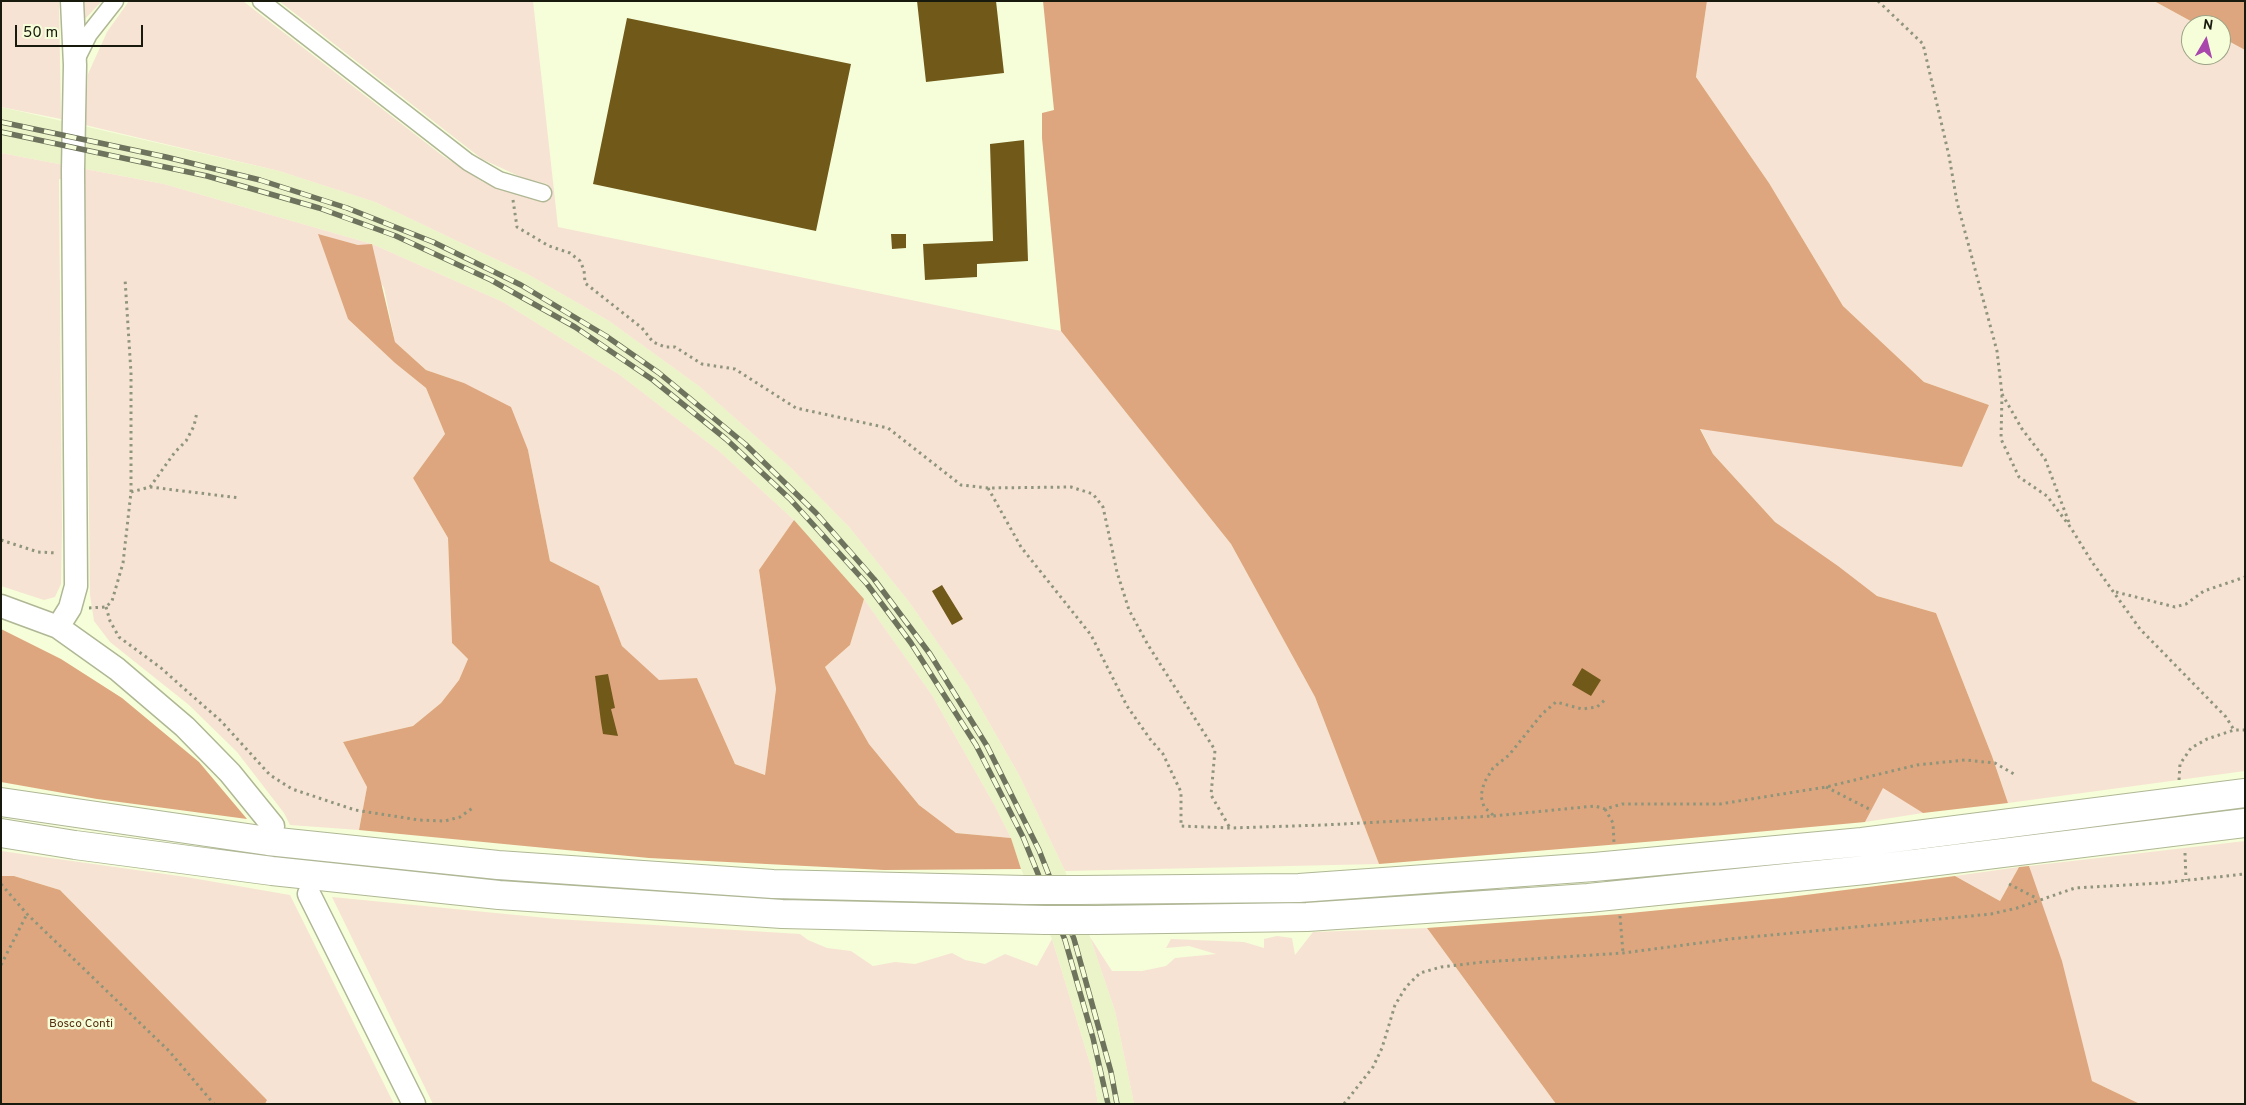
<!DOCTYPE html>
<style>
body{margin:0}
#map{position:relative;width:2246px;height:1105px;overflow:hidden;background:#f5fed9;font-family:Overpass,sans-serif}
canvas{display:block}
.frame{position:absolute;inset:0;border:2px solid #171a0d;pointer-events:none}
.north{position:absolute;left:2181px;top:15px;width:50px;height:50px;box-sizing:border-box;background:#f5fed9;border:1px solid #9ca387;border-radius:50%;rotate:8deg;font-size:14px;font-weight:700;line-height:20px;text-align:center;color:#171a0d}
.north::after{content:'';display:block;margin:auto;width:18px;height:22px;background:#aa47ad;clip-path:polygon(50% 0,100% 100%,50% 72%,0 100%)}
.scale{position:absolute;left:15px;top:25px;width:128px;height:22px;box-sizing:border-box;border:2px solid #171a0d;border-top:0;padding-left:6px;font-size:15px;line-height:18px;white-space:nowrap;color:#171a0d;-webkit-text-stroke:4px #f5fed9;paint-order:stroke}
</style>
<div id="map">
<canvas width="2246" height="1105"></canvas>
<div class="frame"></div>
<div class="north">N</div>
<div class="scale">50 m</div>
</div>
<script>
const ctx = document.querySelector('canvas').getContext('2d');
ctx.lineJoin = 'round';
function fillPath(path, color) {
  ctx.fillStyle = color;
  ctx.fill(path, 'evenodd');
}
function shape(rows) {
  const path = new Path2D();
  for (const r of rows) {
    path.moveTo(r[0], r[1]);
    for (let i = 2; i < r.length; i += 2) path.lineTo(r[i], r[i + 1]);
  }
  return path;
}
function stroke(path, color, width, dash) {
  ctx.strokeStyle = color;
  ctx.lineWidth = width;
  ctx.lineCap = dash ? 'butt' : 'round';
  ctx.setLineDash(dash || []);
  ctx.stroke(path);
}
function label(font, color, halo, rows, align = 'center') {
  ctx.font = font + ' Overpass,sans-serif';
  ctx.lineWidth = 5;
  ctx.setLineDash([]);
  ctx.textBaseline = 'middle';
  ctx.strokeStyle = halo;
  ctx.fillStyle = color;
  for (const [text, x, y, turn = 0] of rows) {
    ctx.save();
    ctx.translate(x, y);
    ctx.rotate((+turn || 0) * Math.PI / 180);
    ctx.textAlign = isNaN(turn) ? turn : align;
    if (halo) ctx.strokeText(text, 0, 0);
    ctx.fillText(text, 0, 0);
    ctx.restore();
  }
}
fillPath(shape([
 [1,107,279,171,375,202,529,275,609,321,700,387,790,467,849,527,909,602,968,686,1019,775,1065,871,1090,937,1115,1011,1134,1104,1098,1104,1093,1073,1052,939,1021,869,1011,838,995,806,932,695,864,599,794,520,719,451,620,375,503,302,372,244,164,184,1,153]
]), '#eaf4c8');
fillPath(shape([
 [1,1,59,1,61,119,1,107],
 [83,1,102,1,83,21],
 [129,1,243,1,443,156,483,182,521,196,549,200,547,184,525,179,482,159,279,1,533,1,558,227,1061,331,1231,544,1315,697,1379,864,1065,871,1019,775,968,686,909,602,849,527,790,467,700,387,609,321,529,275,375,202,279,171,85,125,88,74,107,32],
 [1707,1,2154,1,2198,25,2191,25,2191,55,2221,55,2221,37,2245,50,2245,771,2008,803,1992,756,1936,613,1877,596,1775,522,1713,454,1700,428,1962,467,1989,405,1924,382,1843,306,1769,183,1696,77],
 [1,153,164,184,372,244,503,302,620,375,719,451,794,520,759,570,776,689,765,775,735,764,697,678,659,681,622,646,599,586,550,561,528,450,464,383,426,370,395,342,384,288,358,245,319,235,348,319,395,363,426,388,445,434,413,478,448,538,452,643,468,659,459,680,441,703,413,726,343,742,367,787,359,830,290,825,284,813,237,752,189,705,110,642,94,621,90,595,85,182,59,179,62,526,61,584,55,597,44,600,1,586],
 [864,599,932,695,995,806,1011,838,956,833,919,805,869,744,825,667,850,645],
 [1883,787,1923,813,1865,822],
 [2245,841,2245,1104,2140,1104,2092,1081,2029,866],
 [1,851,186,877,290,895,394,1104,265,1104,267,1100,60,890,14,876,1,876],
 [2019,867,2000,901,1955,876],
 [332,897,557,919,800,934,808,940,827,948,851,951,873,966,895,962,915,964,952,953,965,960,985,964,1005,954,1037,966,1052,939,1093,1073,1098,1104,433,1104],
 [1427,928,1556,1104,1134,1104,1115,1011,1090,937,1112,971,1142,971,1166,966,1175,958,1216,954,1189,946,1166,948,1171,939,1244,942,1264,948,1264,939,1277,936,1292,938,1295,955,1313,932]
]), '#f7e3d4');
fillPath(shape([
 [1043,1,1707,1,1696,77,1769,183,1843,306,1924,382,1989,405,1962,467,1700,429,1713,454,1775,522,1838,566,1877,596,1936,613,1992,756,2008,803,1923,813,1883,788,1865,822,1669,840,1379,864,1315,697,1231,544,1061,331,1042,138,1042,113,1054,110],
 [2154,1,2245,1,2245,50,2221,37,2221,25,2198,25],
 [318,234,358,245,372,244,395,342,426,370,464,383,511,407,528,450,550,561,599,586,622,646,659,680,697,678,735,764,765,775,776,689,759,570,794,520,864,599,850,645,825,667,869,744,919,805,956,833,1011,838,1021,869,884,870,649,858,359,830,367,787,343,742,413,726,441,703,459,680,468,659,452,643,448,538,413,478,445,434,426,388,395,363,348,319],
 [1,629,61,659,122,698,199,762,247,819,97,799,1,782],
 [2029,866,2062,961,2092,1081,2140,1104,1556,1104,1427,928,1620,914,1782,898,1955,876,2000,901,2019,867],
 [1,876,14,876,60,890,267,1100,265,1104,1,1104]
]), '#dea67e');
fillPath(shape([
 [917,1,996,1,1004,73,926,82],
 [627,18,851,64,816,231,593,184],
 [1024,140,1028,261,977,264,977,277,925,280,923,244,993,241,990,144],
 [891,234,906,234,906,248,892,249],
 [942,585,963,619,952,625,932,591],
 [1582,668,1601,680,1591,696,1572,685],
 [608,674,615,708,611,709,618,736,603,734,601,722,595,676]
]), '#71591a');
const street = shape([
 [261,1,468,162,499,180,543,193],
 [76,60,89,34,115,1]
]);
const secondary = shape([
 [1,606,58,627,117,669,185,727,230,773,273,826],
 [58,627,70,608,76,586,73,170,75,65,72,1],
 [309,894,414,1104]
]);
const highway = shape([
 [1,802,268,841,498,865,773,884,1026,890],
 [1,833,75,845,272,871,499,895,782,914,1045,920],
 [1079,890,1299,888,1594,867,1862,842,2245,793],
 [1096,920,1307,917,1588,898,1865,870,2245,823]
]);
stroke(street, '#afb795', 19);
stroke(secondary, '#afb795', 25);
stroke(highway, '#afb795', 30);
stroke(shape([
 [1878,1,1923,44,1949,156,1957,202,1997,351,2002,394,2001,439,2019,477,2047,496,2071,528,2092,562,2140,629,2226,717,2234,730],
 [513,200,517,227,549,246,570,253,580,261,584,270,585,283,642,328,653,342,665,347,675,347,702,364,735,369,796,408,888,428,961,485,988,488,1071,487,1093,494,1103,507,1117,572,1129,610,1148,645,1215,750,1211,795,1230,828],
 [2002,394,2022,429,2045,459,2070,525],
 [150,487,240,498],
 [988,488,1021,547,1091,635,1127,706,1150,739,1163,754,1181,792,1181,826,1230,828,1324,825,1493,816,1595,806,1605,809,1622,804,1720,804,1826,787,1917,765,1965,760,1995,763,2014,774],
 [131,492,150,487,175,452,186,441,194,426,197,412],
 [1,540,38,552,56,553],
 [2116,592,2175,607,2186,604,2204,591,2245,577],
 [106,607,110,621,119,637,161,668,189,693,221,721,270,775,292,789,355,810,419,820,445,821,460,817,474,807],
 [89,608,106,607,112,601,123,563,131,492,131,373,125,279],
 [2179,780,2180,764,2191,748,2207,739,2234,730,2245,730],
 [1826,787,1871,810],
 [1605,809,1613,823,1614,843],
 [1493,815,1484,807,1481,796,1484,783,1493,768,1509,755,1542,714,1556,702,1582,709,1597,707,1607,698],
 [2185,853,2186,880],
 [1,884,27,914,169,1051,214,1104],
 [2009,884,2038,899],
 [1620,916,1623,953],
 [1,965,27,914],
 [1344,1104,1373,1067,1382,1048,1395,1005,1406,987,1420,973,1441,967,1483,962,1623,953,1730,939,1991,914,2017,908,2075,888,2161,883,2245,874]
]), '#8f957b', 3, [2.5, 4]);
stroke(street, '#fff', 16);
stroke(secondary, '#fff', 22);
stroke(highway, '#fff', 28);
const rail = shape([
 [1,122,166,157,260,180,347,208,433,242,521,285,606,336,659,373,745,444,816,513,874,579,930,654,987,746,1039,850,1074,939,1111,1072,1117,1104],
 [1,132,207,176,319,208,396,236,491,280,575,327,653,380,726,439,790,499,867,584,911,643,976,745,1023,837,1065,940,1093,1038,1108,1104]
]);
stroke(rail, '#6d735c', 5.5);
stroke(rail, '#f5fed9', 4, [11]);
const highwayBridge = shape([
 [1026,890,1079,890],
 [1045,920,1096,920]
]);
stroke(highwayBridge, '#afb795', 30, []);
stroke(highwayBridge, '#fff', 28);
label('12px', '#553011', '#f5fed9', [
 ["Bosco Conti",81,1025]
]);
</script>
